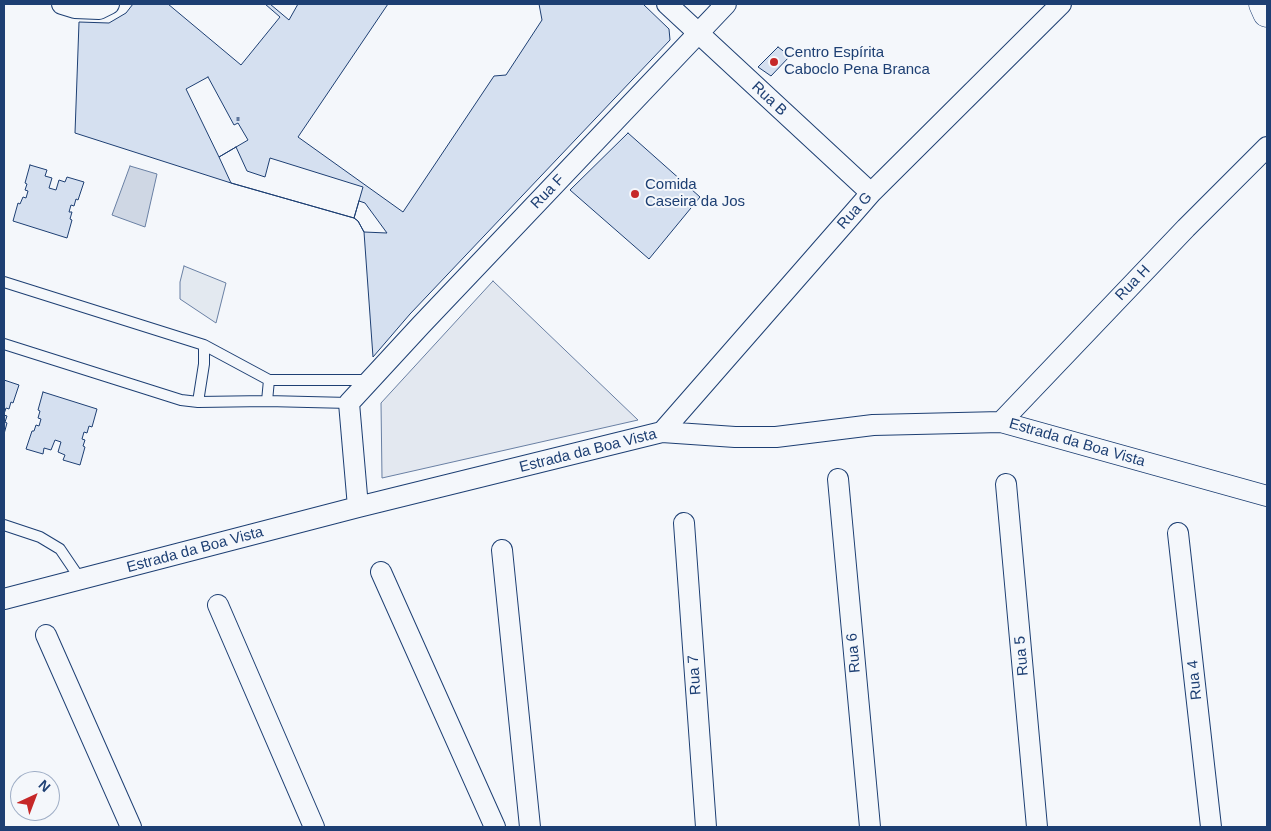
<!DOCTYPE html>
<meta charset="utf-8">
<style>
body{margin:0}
#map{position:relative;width:1271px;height:831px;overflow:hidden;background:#f4f7fb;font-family:Arial,sans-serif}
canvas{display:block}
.frame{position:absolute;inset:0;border:5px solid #1d3f73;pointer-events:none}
.north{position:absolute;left:10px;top:771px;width:50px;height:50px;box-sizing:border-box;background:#f4f7fb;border:1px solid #9eadc5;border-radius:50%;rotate:43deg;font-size:14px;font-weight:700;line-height:20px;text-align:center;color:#1d3f73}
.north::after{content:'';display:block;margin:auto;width:18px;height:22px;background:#c62828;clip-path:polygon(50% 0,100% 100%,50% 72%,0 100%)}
</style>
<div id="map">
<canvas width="1271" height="831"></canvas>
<div class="frame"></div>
<div class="north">N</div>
</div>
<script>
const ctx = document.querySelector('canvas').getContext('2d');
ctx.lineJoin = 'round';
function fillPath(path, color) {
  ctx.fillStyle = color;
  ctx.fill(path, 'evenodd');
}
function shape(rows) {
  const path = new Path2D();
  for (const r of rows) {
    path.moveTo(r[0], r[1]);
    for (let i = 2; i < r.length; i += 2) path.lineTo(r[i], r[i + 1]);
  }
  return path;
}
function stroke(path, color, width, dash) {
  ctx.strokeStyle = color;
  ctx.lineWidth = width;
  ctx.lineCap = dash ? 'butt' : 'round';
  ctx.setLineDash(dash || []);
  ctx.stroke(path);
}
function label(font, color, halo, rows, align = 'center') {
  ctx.font = font + ' Arial,sans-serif';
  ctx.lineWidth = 4;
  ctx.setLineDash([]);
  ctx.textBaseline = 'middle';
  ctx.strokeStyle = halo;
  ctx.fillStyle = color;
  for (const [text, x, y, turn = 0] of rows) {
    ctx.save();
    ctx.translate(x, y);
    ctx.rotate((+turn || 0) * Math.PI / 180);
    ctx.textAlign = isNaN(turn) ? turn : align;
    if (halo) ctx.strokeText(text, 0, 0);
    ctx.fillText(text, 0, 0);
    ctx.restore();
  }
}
const green = shape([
 [184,266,226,283,216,323,180,299,180,282,184,266]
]);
fillPath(green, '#e3e9f0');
stroke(green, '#687fa3', 1);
const parking = shape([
 [493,281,638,420,382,478,381,403,493,281]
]);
fillPath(parking, '#e3e8f0');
stroke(parking, '#687fa3', 1);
const water = shape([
 [130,166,157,174,145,227,112,215,130,166]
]);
fillPath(water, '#cfd7e4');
stroke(water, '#687fa3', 1);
const building = shape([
 [133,4,643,4,669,29,670,40,410,314,373,357,364,232,358,221,354,218,231,183,75,133,79,22,109,23,126,13,133,4],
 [168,4,265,4,280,17,241,65,168,4],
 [270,4,298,4,289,20,270,4],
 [388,4,539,4,542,20,506,75,494,76,403,212,298,137,388,4],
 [778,47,790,56,771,76,758,67,778,47],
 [208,77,234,125,238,123,248,140,219,157,186,89,208,77],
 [628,133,700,197,649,259,570,190,628,133],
 [236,147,247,171,265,177,270,158,363,187,354,218,231,183,219,157,236,147],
 [30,165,47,170,45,176,52,178,49,188,56,190,59,180,65,182,67,177,84,182,78,200,76,199,74,206,71,205,69,212,72,212,70,219,72,220,67,238,13,221,18,203,20,204,23,197,26,198,28,191,25,190,27,184,25,183,30,165],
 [359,201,365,203,387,233,364,232,358,221,354,218,359,201],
 [4,380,19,385,13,403,11,402,9,409,6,408,4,414,4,380],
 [43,392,97,409,92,427,89,426,87,433,84,432,82,439,85,440,83,446,85,447,80,465,63,460,65,455,58,452,61,442,55,440,51,450,44,448,43,454,26,449,32,431,34,431,36,425,39,426,41,419,38,418,40,411,38,410,43,392],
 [4,415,7,416,5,422,7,423,4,434,4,415]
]);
fillPath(building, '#d5e0f0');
stroke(building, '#1d3f73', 1);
const lane = shape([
 [4,282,204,345,269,380,369,380],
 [4,344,181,400,198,402,267,401,349,403],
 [267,401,269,380],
 [198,402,204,364,204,345],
 [4,525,40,537,60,549,81,580]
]);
const street = shape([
 [62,4,75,8,99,9,109,4],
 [667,4,871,193],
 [1001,422,1186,228,1267,147],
 [662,432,871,193,1061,4],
 [838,479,870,827],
 [1006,484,1037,827],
 [358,507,349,403,421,325,726,4],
 [684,523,706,827],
 [1178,533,1211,827],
 [502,550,530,827],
 [381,572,495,827],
 [4,599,358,507,662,432,735,437,776,437,873,425,1001,422,1267,496],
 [218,605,314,827],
 [46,635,131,827]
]);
const secondary = shape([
 [1263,4,1267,13]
]);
stroke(lane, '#1d3f73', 12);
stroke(street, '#1d3f73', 22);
stroke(secondary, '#1d3f73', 29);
stroke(shape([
 [238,117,238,121]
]), '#5e769c', 3, [4, 2.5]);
stroke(lane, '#f4f7fb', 10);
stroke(street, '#f4f7fb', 20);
stroke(secondary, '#f4f7fb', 28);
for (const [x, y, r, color] of [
 [774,62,5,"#c62828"],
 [635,194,5,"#c62828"]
]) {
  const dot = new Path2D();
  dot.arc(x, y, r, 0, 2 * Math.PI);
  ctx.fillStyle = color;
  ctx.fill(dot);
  stroke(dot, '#f4f7fb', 2);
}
label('15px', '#1d3f73', '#f4f7fb', [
 ["Centro Espírita",784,53],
 ["Caboclo Pena Branca",784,70],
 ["Comida",645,185],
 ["Caseira da Jos",645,202]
], 'left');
label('15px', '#1d3f73', '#f4f7fb', [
 ["Rua B",769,99,43],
 ["Rua F",548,192,-46],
 ["Rua G",855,211,-48],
 ["Rua H",1133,283,-46],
 ["Estrada da Boa Vista",1077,443,16],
 ["Estrada da Boa Vista",588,451,-14],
 ["Estrada da Boa Vista",195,550,-15],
 ["Rua 6",854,653,-95],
 ["Rua 5",1022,656,-95],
 ["Rua 7",695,675,-94],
 ["Rua 4",1195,680,-96]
]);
</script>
